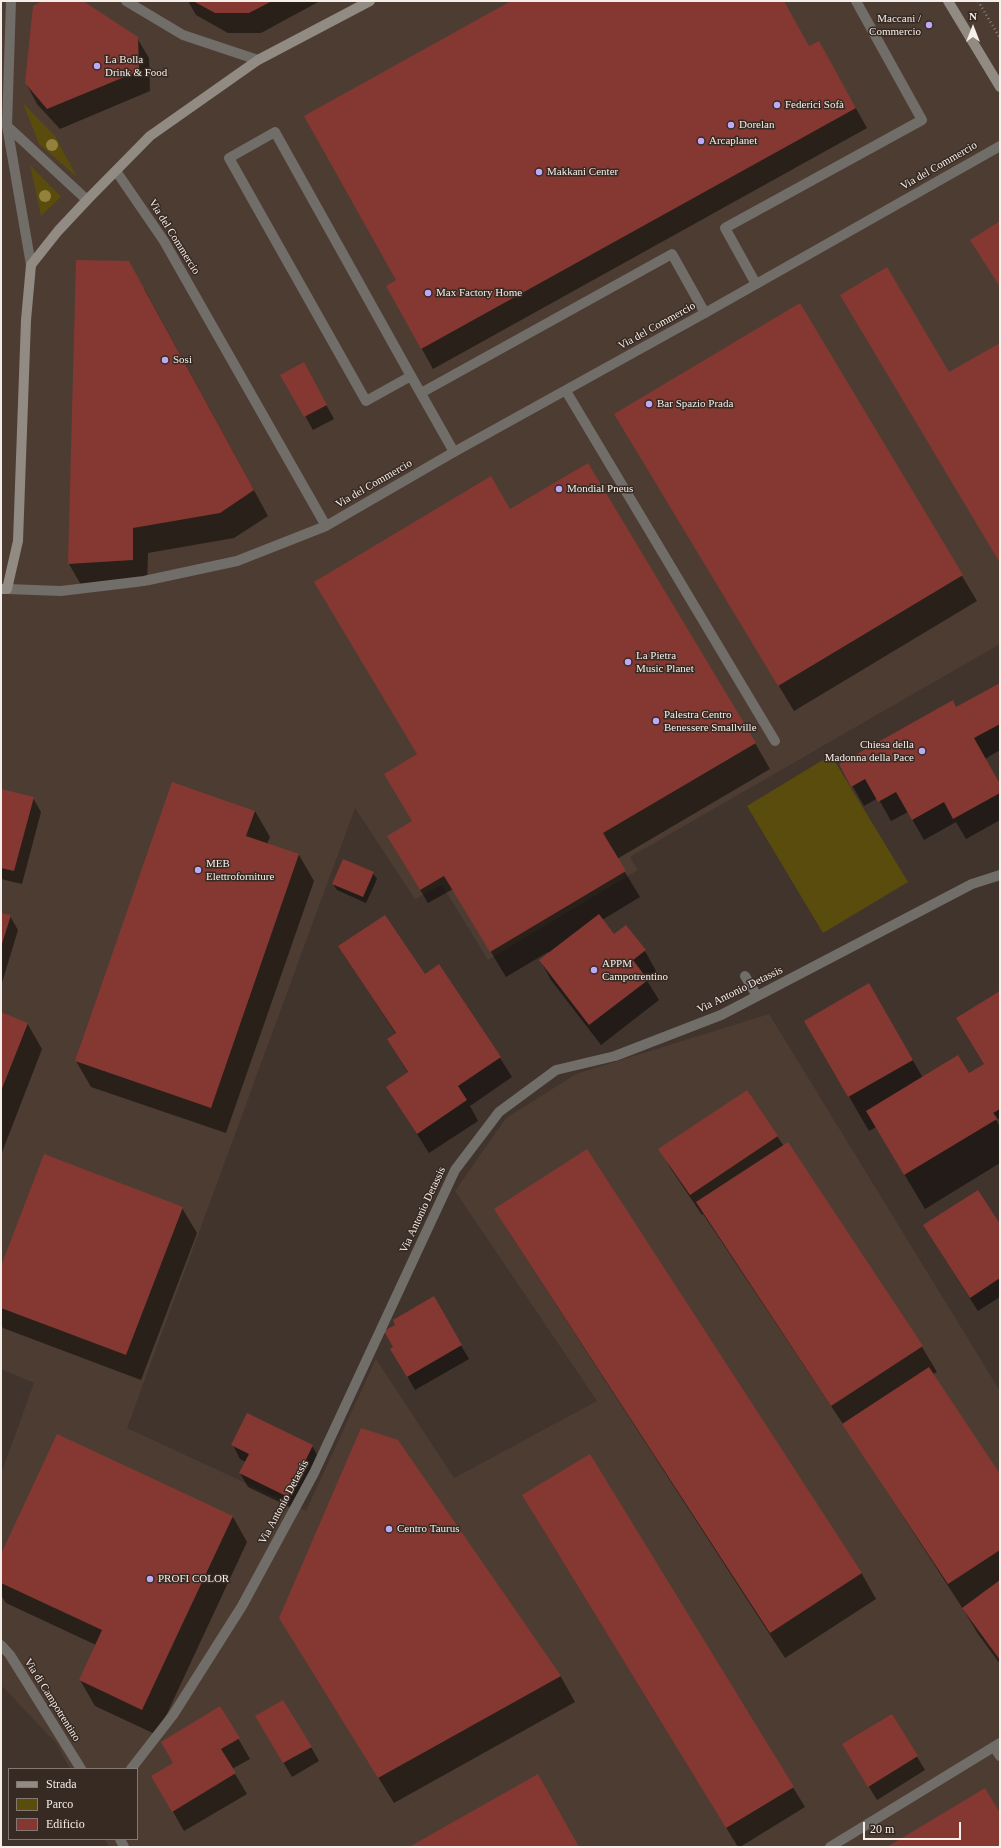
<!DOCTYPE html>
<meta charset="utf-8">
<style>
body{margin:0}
#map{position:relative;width:1001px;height:1848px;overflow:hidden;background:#40342d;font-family:Georgia,serif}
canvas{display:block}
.frame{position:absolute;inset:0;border:2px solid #f6eee9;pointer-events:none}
.legend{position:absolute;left:8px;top:1768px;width:130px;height:72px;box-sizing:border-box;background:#362a23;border:1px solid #837872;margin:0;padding:5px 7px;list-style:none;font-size:12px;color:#f6eee9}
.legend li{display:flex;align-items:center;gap:8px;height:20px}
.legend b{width:20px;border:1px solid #837872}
.north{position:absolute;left:953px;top:8px;width:40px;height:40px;-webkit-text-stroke:3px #362a23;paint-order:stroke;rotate:0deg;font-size:11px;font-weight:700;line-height:16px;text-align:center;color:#f6eee9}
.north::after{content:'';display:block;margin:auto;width:14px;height:18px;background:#f6eee9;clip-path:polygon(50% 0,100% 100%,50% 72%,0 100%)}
.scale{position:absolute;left:863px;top:1822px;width:98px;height:18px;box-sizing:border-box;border:2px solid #f6eee9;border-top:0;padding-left:5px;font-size:12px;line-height:14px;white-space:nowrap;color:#f6eee9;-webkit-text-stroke:3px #362a23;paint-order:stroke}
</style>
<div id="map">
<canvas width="1001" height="1848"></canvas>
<div class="frame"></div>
<ul class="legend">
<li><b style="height:5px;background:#918b83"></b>Strada</li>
<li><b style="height:11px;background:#594c0c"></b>Parco</li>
<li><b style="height:11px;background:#843831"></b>Edificio</li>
</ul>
<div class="north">N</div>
<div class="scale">20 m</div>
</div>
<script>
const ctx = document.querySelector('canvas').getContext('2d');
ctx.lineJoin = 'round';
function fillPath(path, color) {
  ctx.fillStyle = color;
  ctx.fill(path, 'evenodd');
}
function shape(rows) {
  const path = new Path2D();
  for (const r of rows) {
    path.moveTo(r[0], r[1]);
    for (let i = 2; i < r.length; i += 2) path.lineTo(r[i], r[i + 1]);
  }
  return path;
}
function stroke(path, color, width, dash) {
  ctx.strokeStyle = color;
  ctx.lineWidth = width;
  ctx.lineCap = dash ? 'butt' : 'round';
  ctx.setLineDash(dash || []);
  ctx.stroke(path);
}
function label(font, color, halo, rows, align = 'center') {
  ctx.font = font + ' Georgia,serif';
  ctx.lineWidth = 3;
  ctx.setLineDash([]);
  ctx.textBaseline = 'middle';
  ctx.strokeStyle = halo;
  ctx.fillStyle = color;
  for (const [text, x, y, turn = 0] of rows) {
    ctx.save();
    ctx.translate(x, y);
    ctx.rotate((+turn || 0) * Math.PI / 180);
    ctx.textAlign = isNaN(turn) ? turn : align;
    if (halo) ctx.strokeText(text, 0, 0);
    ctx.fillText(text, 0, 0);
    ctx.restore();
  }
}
fillPath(shape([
 [1,1,1000,1,1000,644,630,857,638,870,488,960,442,885,415,899,355,808,127,1428,306,1511,376,1359,454,1478,597,1401,455,1191,506,1118,576,1074,769,1014,1000,1391,1000,1847,109,1847,105,1839,137,1839,137,1769,70,1769,57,1744,1,1685,1,1474,34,1383,1,1369]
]), '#4d3c32');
fillPath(shape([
 [23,103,55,136,77,177,39,144],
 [30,165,61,197,41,216],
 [831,755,908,882,823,933,747,806]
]), '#594c0c');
fillPath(shape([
 [44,1,81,1,137,38,149,58,150,91,60,129,37,104,26,83],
 [188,1,320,1,261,33,228,33,196,15],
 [513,1,783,1,809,47,830,62,867,128,433,369,387,286,397,280],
 [144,288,268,516,234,538,148,553,147,586,84,590,69,564],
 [799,304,977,601,794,711,630,440],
 [282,375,311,377,334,419,313,430],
 [510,511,755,743,770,769,617,859,640,897,602,920,614,935,626,926,645,951,656,971,646,979,659,1000,601,1045,551,980,540,960,549,953,548,952,506,977,453,889,428,903,396,850,413,821,418,755],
 [1000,684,1000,750,985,759,1000,786,1000,820,966,839,956,822,924,840,908,812,891,821,878,798,864,806,840,764,956,708],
 [1,790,33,798,41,812,22,884,1,879],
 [255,811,270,837,267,844,299,855,314,881,226,1133,91,1087,76,1061],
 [373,873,377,879,366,903,337,890,333,884],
 [1,914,10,916,18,930,1,986],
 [339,946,424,975,500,1058,512,1077,470,1106,478,1121,429,1153,387,1087,408,1073,388,1039,396,1034],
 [869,985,923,1078,971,1079,985,1064,1000,993,1000,1118,998,1119,993,1112,992,1113,1000,1127,1000,1163,925,1209,876,1127,869,1131,805,1021],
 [1,1013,27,1023,42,1049,1,1155],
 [746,1091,922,1347,937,1372,933,1374,1000,1476,1000,1664,978,1634,963,1609,847,1430,703,1214,702,1215,671,1169,660,1149],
 [587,1151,862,1574,876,1599,785,1658,511,1235,496,1209],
 [182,1208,197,1233,141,1380,3,1328,1,1325,1,1269],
 [924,1226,1000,1226,1000,1297,978,1311],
 [433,1298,469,1359,415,1390,392,1349,394,1347,397,1325],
 [248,1415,312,1446,320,1460,296,1510,248,1487,240,1473,246,1462,240,1459,233,1445],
 [397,1441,561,1677,575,1702,394,1803,280,1618],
 [589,1455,805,1807,740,1847,738,1847,535,1516],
 [233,1517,247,1542,157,1735,95,1706,80,1680,96,1645,6,1603,1,1595,1,1557],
 [220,1707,250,1759,232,1769,247,1794,184,1831,164,1796],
 [892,1715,925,1770,877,1800,851,1758],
 [264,1730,311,1747,319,1761,292,1777]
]), '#0007');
fillPath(shape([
 [42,1,83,1,138,37,139,71,47,109,25,83,33,6],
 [193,1,272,1,249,13,215,13],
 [511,1,784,1,809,46,819,41,856,108,421,349,386,286,396,280,304,116],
 [1000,221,1000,287,970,240],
 [76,260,129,261,254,490,220,513,133,528,133,560,68,564],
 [887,267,949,372,1000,343,1000,563,840,295],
 [800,303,963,575,778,686,614,414],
 [304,362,327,405,304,417,280,375],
 [588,463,756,743,603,833,626,871,490,952,444,876,420,890,387,836,412,821,384,774,417,754,314,582,491,476,510,509],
 [1000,683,1000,724,974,738,1000,784,1000,793,953,819,944,802,912,820,896,792,878,802,865,779,851,787,839,764,953,700,956,707],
 [172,782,255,811,246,836,299,854,211,1108,75,1061],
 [1,789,34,797,14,871,1,868],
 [343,859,374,872,363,897,332,884],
 [1,913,11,915,1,947],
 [599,914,614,934,626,925,646,950,633,960,648,980,589,1025,539,960],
 [385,915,425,974,439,964,501,1057,458,1086,467,1100,417,1134,386,1087,408,1072,387,1039,396,1033,338,946],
 [869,983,913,1060,848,1097,804,1021],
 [1000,991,1000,1109,993,1113,997,1119,904,1175,866,1111,958,1055,969,1073,984,1064,956,1018],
 [1,1012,28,1023,1,1091],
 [747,1090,778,1136,690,1195,658,1149],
 [788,1142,923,1346,831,1406,696,1202],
 [587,1149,862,1573,770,1633,494,1209],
 [44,1154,183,1207,126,1355,1,1308,1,1266],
 [978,1190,1000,1224,1000,1278,970,1298,923,1225],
 [434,1296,462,1345,407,1377,390,1349,393,1347,384,1331,395,1325,393,1320],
 [929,1367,1000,1474,1000,1550,948,1584,842,1424],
 [247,1413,313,1445,288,1497,239,1473,249,1454,231,1445],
 [361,1428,398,1440,561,1676,378,1778,279,1618],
 [57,1434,233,1516,142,1710,79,1680,102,1630,1,1583,1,1554],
 [590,1454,794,1787,726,1828,522,1495],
 [1000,1580,1000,1660,962,1608],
 [283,1700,312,1747,283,1763,255,1716],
 [220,1706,240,1738,221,1749,236,1773,172,1812,151,1776,173,1763,161,1742],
 [892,1714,918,1756,868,1787,842,1744],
 [538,1774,579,1847,409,1847],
 [985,1788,1000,1813,1000,1847,887,1847]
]), '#843831');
stroke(shape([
 [978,1,1000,38]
]), '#8e837d', 2.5, [1, 3]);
stroke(shape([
 [756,284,725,228,922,120,856,1],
 [411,376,366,401,229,158,275,132,411,376,454,452],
 [566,391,775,741],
 [421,393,672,254,705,313],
 [745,976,757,996],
 [994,1747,1000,1756],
 [830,1847,1000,1743]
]), '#716d68', 10);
stroke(shape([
 [11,1,7,126,31,265],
 [126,1,183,35,258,60],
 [7,126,87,200],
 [116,171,164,241,326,526],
 [7,589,61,591,144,581,237,561,326,526,454,452,705,313,1000,146],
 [1,1645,10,1655,81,1769],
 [131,1769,173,1715,242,1606,314,1473,455,1170,499,1112,556,1070,615,1056,721,1015,972,884,1000,875],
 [120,1839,124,1847]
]), '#716d68', 10);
stroke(shape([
 [948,1,1000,87],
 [1,589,7,589,18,541,26,320,31,265,58,231,87,200,150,136,258,60,370,1]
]), '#918b83', 10);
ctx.fillStyle = '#95813e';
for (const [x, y] of [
 [52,145],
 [45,196]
]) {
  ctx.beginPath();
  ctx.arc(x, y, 6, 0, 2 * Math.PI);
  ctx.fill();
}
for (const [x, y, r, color] of [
 [929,25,4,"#bda9f5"],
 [97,66,4,"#bda9f5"],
 [777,105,4,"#bda9f5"],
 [731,125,4,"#bda9f5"],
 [701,141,4,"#bda9f5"],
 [539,172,4,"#bda9f5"],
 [428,293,4,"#bda9f5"],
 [165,360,4,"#bda9f5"],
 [649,404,4,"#bda9f5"],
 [559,489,4,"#bda9f5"],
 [628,662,4,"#bda9f5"],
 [656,721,4,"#bda9f5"],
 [922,751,4,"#bda9f5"],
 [198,870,4,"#bda9f5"],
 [594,970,4,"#bda9f5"],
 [389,1529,4,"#bda9f5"],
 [150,1579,4,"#bda9f5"]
]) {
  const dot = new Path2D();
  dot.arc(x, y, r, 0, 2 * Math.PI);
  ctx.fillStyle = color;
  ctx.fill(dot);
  stroke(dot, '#362a23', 1.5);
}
label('11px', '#f6eee9', '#362a23', [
 ["Maccani /",921,19,"right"],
 ["Commercio",921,32,"right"],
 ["La Bolla",105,60],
 ["Drink & Food",105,73],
 ["Federici Sofà",785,105],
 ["Dorelan",739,125],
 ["Arcaplanet",709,141],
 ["Makkani Center",547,172],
 ["Max Factory Home",436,293],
 ["Sosi",173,360],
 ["Bar Spazio Prada",657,404],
 ["Mondial Pneus",567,489],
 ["La Pietra",636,656],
 ["Music Planet",636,669],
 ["Palestra Centro",664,715],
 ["Benessere Smallville",664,728],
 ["Chiesa della",914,745,"right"],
 ["Madonna della Pace",914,758,"right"],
 ["MEB",206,864],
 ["Elettroforniture",206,877],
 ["APPM",602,964],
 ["Campotrentino",602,977],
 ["Centro Taurus",397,1529],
 ["PROFI COLOR",158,1579]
], 'left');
label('11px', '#f6eee9', '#362a23', [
 ["Via del Commercio",939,166,-30],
 ["Via del Commercio",174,237,58],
 ["Via del Commercio",657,326,-29],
 ["Via del Commercio",374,484,-30],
 ["Via Antonio Detassis",740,990,-26],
 ["Via Antonio Detassis",423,1210,-65],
 ["Via Antonio Detassis",284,1502,-62],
 ["Via di Campotrentino",52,1700,58]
]);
</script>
